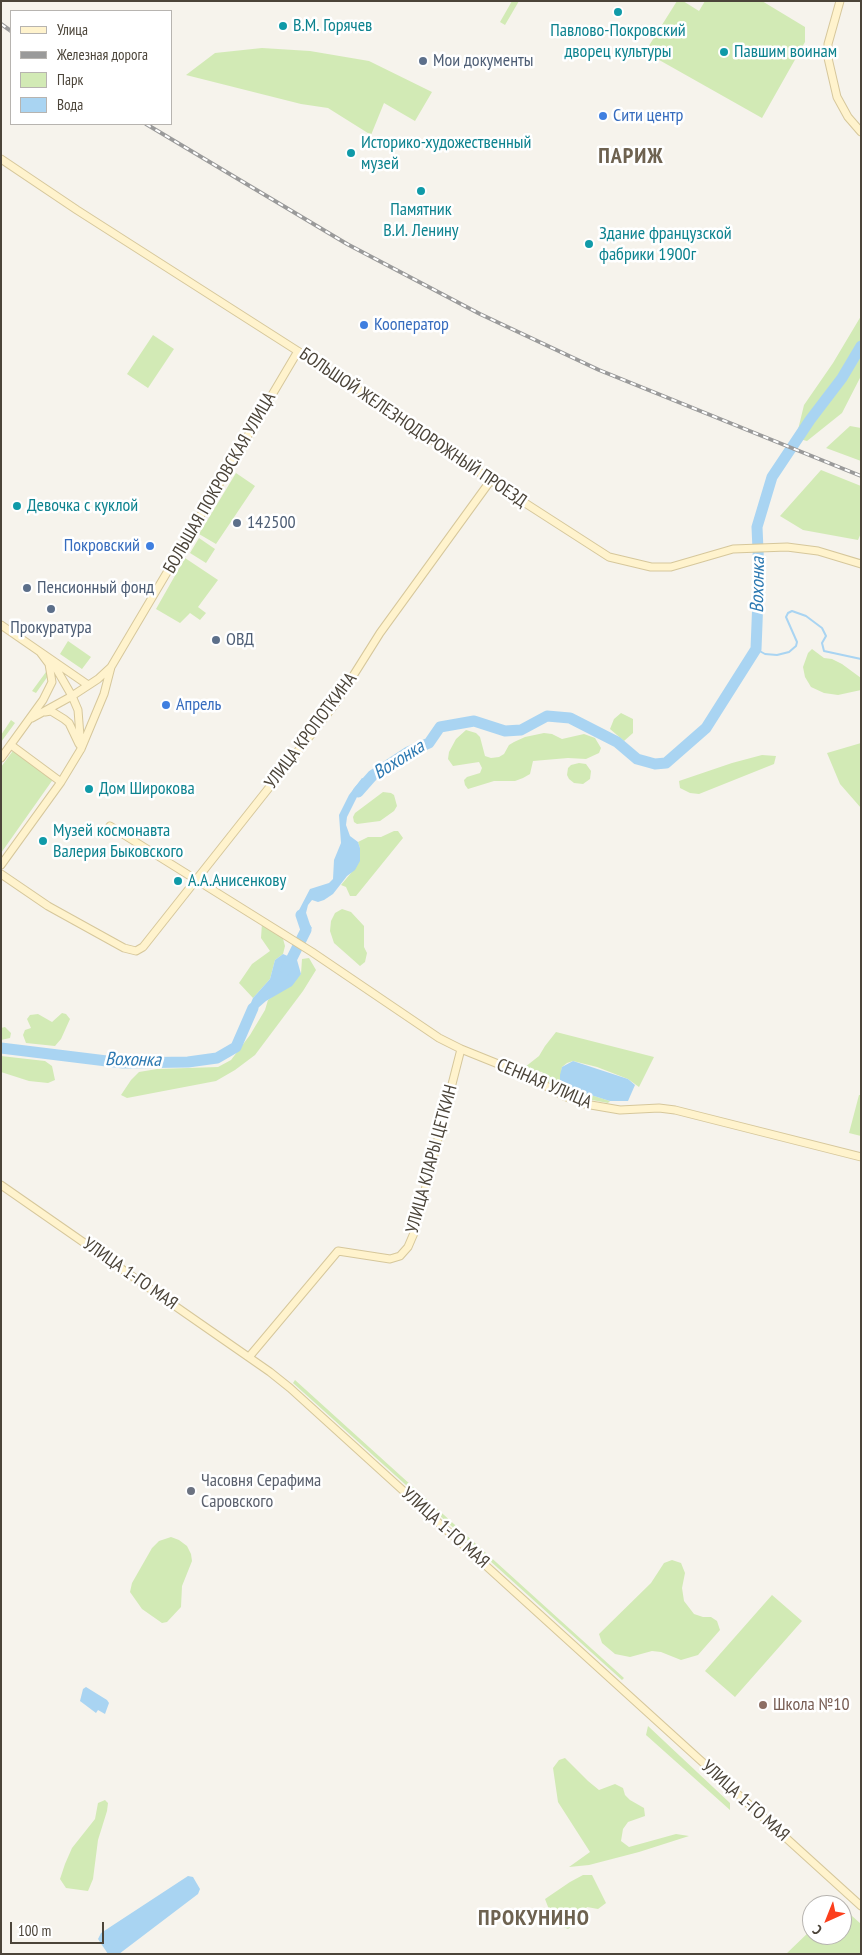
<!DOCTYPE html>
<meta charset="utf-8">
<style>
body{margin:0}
#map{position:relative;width:862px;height:1955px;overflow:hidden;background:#f6f3ec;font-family:"PT Sans Narrow",sans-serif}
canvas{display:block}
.frame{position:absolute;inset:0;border:2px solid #4b4439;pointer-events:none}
.legend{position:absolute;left:10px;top:10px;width:162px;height:115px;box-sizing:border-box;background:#fff;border:1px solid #b7b4b0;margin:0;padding:6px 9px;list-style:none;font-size:15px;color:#4b4439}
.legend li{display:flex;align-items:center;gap:10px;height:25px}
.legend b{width:25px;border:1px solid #b7b4b0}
.north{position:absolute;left:802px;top:1895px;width:50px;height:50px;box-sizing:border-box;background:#fff;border:1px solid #b7b4b0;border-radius:50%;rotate:224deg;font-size:14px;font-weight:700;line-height:20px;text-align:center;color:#4b4439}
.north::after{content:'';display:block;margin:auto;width:18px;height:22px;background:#fc3f1d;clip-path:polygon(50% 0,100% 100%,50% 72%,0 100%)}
.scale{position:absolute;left:10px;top:1922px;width:94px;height:22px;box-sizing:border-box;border:2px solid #4b4439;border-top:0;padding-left:6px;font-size:15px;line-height:18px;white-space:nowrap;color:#4b4439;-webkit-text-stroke:4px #fff;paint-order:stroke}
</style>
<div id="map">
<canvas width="862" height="1955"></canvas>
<div class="frame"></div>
<ul class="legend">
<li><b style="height:6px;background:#fff3cd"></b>Улица</li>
<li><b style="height:6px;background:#9a9a9a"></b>Железная дорога</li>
<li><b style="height:14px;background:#d2eab5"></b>Парк</li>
<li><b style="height:14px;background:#a9d4f2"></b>Вода</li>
</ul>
<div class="north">С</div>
<div class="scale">100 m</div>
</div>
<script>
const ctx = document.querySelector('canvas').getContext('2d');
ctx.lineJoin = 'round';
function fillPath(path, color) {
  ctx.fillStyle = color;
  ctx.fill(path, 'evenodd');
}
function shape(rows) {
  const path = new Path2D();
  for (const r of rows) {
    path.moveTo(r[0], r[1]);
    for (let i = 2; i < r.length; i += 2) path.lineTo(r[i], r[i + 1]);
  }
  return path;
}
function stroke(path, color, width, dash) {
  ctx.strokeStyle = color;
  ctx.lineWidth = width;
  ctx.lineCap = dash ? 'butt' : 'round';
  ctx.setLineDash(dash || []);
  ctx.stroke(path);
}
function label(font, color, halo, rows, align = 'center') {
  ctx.font = font + ' "PT Sans Narrow",sans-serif';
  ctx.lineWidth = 5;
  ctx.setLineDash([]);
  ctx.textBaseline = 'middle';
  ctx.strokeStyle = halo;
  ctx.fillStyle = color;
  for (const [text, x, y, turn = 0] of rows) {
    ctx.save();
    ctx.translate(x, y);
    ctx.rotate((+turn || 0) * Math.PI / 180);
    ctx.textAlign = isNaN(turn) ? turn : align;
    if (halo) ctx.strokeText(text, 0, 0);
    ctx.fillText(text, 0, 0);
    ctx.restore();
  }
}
fillPath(shape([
 [512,1,519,1,505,25,500,22],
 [677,1,683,1,699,11,705,1,762,1,805,27,805,42,762,118,645,52],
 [262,48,310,51,369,61,432,92,415,121,384,103,371,135,328,108,301,104,186,75,215,53],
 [861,316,861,376,842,413,807,441,796,438,804,405,833,363],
 [153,335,174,349,148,388,127,374],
 [850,426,861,428,861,461,826,448],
 [821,470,861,486,861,533,858,540,803,530,780,516],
 [236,473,255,486,216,544,199,534],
 [199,538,215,549,206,563,190,553],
 [185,558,218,580,198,607,206,613,200,620,190,613,180,623,156,609],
 [68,641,91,657,82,669,60,654],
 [812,649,824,658,832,659,842,664,861,678,861,690,838,695,824,693,811,687,805,677,803,667,808,653],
 [46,672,48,676,36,693,32,691],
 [621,713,633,719,633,733,624,741,610,729,614,719],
 [11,720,15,723,1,742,1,735],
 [466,730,476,733,480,737,485,756,491,758,499,757,504,754,509,745,514,742,525,737,544,733,552,734,562,739,584,734,595,738,601,748,599,753,586,759,568,758,533,761,530,774,523,778,515,781,494,781,468,789,465,785,464,780,467,777,480,773,482,768,479,762,453,766,448,759,449,752,456,739],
 [861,743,861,808,840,784,827,753],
 [15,748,54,778,1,853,1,767],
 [762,755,776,756,774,764,699,794,690,793,680,788,679,781,732,763],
 [579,763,586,764,591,771,590,779,583,784,574,783,569,779,567,775,568,768,571,765],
 [383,792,391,793,394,795,397,806,394,811,380,821,357,824,354,822,353,817,355,813],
 [394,831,398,831,403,838,356,896,350,896,346,887,341,885,351,873,360,848,358,842,368,837,381,837],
 [342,909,351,912,364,926,364,947,367,953,365,962,360,966,334,943,330,931,331,921,335,913],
 [262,923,282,935,285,946,283,954,275,960,270,979,253,998,239,983,252,964,270,951,261,938],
 [309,958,316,970,303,991,255,1055,235,1070,216,1081,127,1098,121,1095,131,1080,139,1072,157,1069,218,1067,231,1060,250,1035,265,1010,268,1000,301,974,302,959],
 [62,1013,66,1014,70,1019,61,1039,55,1046,26,1043,23,1035,25,1030,31,1028,27,1019,30,1015,38,1014,52,1022],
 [5,1027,11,1033,10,1038,1,1040,1,1028],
 [556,1032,654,1057,639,1087,628,1079,597,1067,573,1061,567,1063,562,1067,560,1082,569,1088,610,1101,608,1103,592,1100,571,1094,556,1087,543,1078,540,1075,543,1072,529,1071,525,1067,539,1056,545,1046],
 [1,1056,45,1061,52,1066,55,1080,48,1083,29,1081,1,1072],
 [859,1095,861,1095,861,1136,849,1133],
 [295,1380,624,1678,622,1680,293,1383],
 [171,1537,179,1540,187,1546,191,1554,192,1561,182,1586,181,1607,167,1622,162,1623,142,1609,130,1592,132,1583,152,1548,159,1541],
 [672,1560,681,1563,685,1573,682,1588,684,1601,694,1614,703,1617,711,1617,717,1621,720,1630,698,1655,681,1660,661,1652,652,1651,630,1657,615,1654,602,1643,599,1634,651,1583,664,1563],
 [772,1595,802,1621,735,1697,705,1671],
 [648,1726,730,1803,730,1810,646,1735],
 [565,1758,588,1781,599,1790,615,1784,623,1788,625,1795,630,1800,644,1808,645,1816,628,1822,623,1829,621,1841,629,1847,676,1834,689,1836,639,1852,589,1865,569,1867,590,1852,558,1802,553,1768,559,1760],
 [105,1800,108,1803,107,1811,98,1840,93,1879,88,1891,66,1888,60,1879,65,1864,72,1848,95,1819,98,1803],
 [583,1875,592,1875,606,1903,598,1909,587,1907,577,1922,568,1929,563,1927,550,1912,545,1899,570,1882],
 [842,1907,861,1924,861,1954,786,1954,812,1929,812,1935,842,1935]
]), '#d2eab5');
fillPath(shape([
 [362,778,368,780,367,783,359,793,347,817,346,825,350,836,358,842,360,848,360,861,355,870,347,876,333,894,324,900,318,902,312,900,308,905,305,917,312,928,310,930,303,924,298,912,310,889,329,883,333,879,334,860,341,843,339,815,349,795],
 [283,954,297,960,301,974,292,986,266,1001,258,1008,252,1018,247,1021,245,1017,253,998,270,979,275,960],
 [573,1061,628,1079,635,1085,628,1101,610,1101,562,1086,560,1082,560,1075,562,1067],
 [86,1687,107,1700,109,1703,105,1714,98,1710,96,1713,80,1701,83,1689],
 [188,1876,193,1877,200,1889,198,1894,119,1954,108,1954,98,1939,101,1933]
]), '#a9d4f2');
stroke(shape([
 [756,649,765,654,777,655,789,652,796,646,797,642,786,617,788,613,792,611,806,616,822,628,826,636,822,643,824,651,861,659]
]), '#a9d4f2', 2);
stroke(shape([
 [358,792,373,775,408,752,429,743,440,727,474,721,505,731,521,730,547,716,570,718,617,742,637,759,655,764,666,763,706,728,756,649,759,573,757,527,772,477,810,420,842,378,861,346],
 [286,970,306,930,301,915],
 [1,1048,123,1063,188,1062,217,1058,236,1047,253,1008]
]), '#a9d4f2', 11);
const secondary = shape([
 [840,1,828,44,828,58,837,97,848,117,861,132],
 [1,159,77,210,379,403,508,492,609,557,651,567,671,567,733,549,787,547,818,551,861,564],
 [1,625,88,685],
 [53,663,72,696,78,710,81,749],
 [45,712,51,711,64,719,69,723,79,744],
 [32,718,72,696,98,679,111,667],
 [11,745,61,782],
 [1,758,43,700,52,682,49,664,40,652],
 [110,826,312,952,439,1038,461,1049,528,1076,564,1096,585,1104,620,1110,659,1108,675,1110,861,1157],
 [1,865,61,782,81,749,104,694,111,667,298,351],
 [1,874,48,906,124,948,136,951,143,947,336,703,380,633,491,480],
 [1,1185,270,1372,290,1388,861,1906],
 [249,1357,338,1251,390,1259,400,1256,408,1247,414,1233,461,1049]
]);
stroke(secondary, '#d6c79b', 9);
stroke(secondary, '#fff3cd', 7);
const rail = shape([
 [1,24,11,31],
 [146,124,347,244,480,314,599,370,861,476]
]);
stroke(rail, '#9a9a9a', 4);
stroke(rail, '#fff', 2, [5.5]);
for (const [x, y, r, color] of [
 [618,12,5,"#0f9aa8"],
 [283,26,5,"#0f9aa8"],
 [724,52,5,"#0f9aa8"],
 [423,61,5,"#5c6f8a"],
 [603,116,5,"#3f7fe0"],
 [351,153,5,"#0f9aa8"],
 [421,191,5,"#0f9aa8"],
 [589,244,5,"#0f9aa8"],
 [364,325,5,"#3f7fe0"],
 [17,506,5,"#0f9aa8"],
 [237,523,5,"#5c6f8a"],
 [150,546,5,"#3f7fe0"],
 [27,588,5,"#5c6f8a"],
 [51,609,5,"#5c6f8a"],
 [216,640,5,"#5c6f8a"],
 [166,705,5,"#3f7fe0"],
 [89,789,5,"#0f9aa8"],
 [43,841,5,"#0f9aa8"],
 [178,881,5,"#0f9aa8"],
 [191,1491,5,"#6b7280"],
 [763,1705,5,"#8d6e63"]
]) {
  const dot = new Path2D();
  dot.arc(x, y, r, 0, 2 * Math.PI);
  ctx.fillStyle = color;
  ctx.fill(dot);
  stroke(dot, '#fff', 2);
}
label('18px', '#0d838f', '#fff', [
 ["В.М. Горячев",293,26],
 ["Павлово-Покровский",618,31,"center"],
 ["дворец культуры",618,52,"center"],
 ["Павшим воинам",734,52],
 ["Историко-художественный",361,143],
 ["музей",361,164],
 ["Памятник",421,210,"center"],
 ["В.И. Ленину",421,231,"center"],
 ["Здание французской",599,234],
 ["фабрики 1900г",599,255],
 ["Девочка с куклой",27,506],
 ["Дом Широкова",99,789],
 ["Музей космонавта",53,831],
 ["Валерия Быковского",53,852],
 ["А.А.Анисенкову",188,881]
], 'left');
label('18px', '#4e5e75', '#fff', [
 ["Мои документы",433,61],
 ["142500",247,523],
 ["Пенсионный фонд",37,588],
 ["Прокуратура",51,628,"center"],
 ["ОВД",226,640]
], 'left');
label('18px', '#366cbe', '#fff', [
 ["Сити центр",613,116],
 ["Кооператор",374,325],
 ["Покровский",140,546,"right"],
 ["Апрель",176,705]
], 'left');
label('18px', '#4b4439', '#fff', [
 ["БОЛЬШОЙ ЖЕЛЕЗНОДОРОЖНЫЙ ПРОЕЗД",413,428,34],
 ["БОЛЬШАЯ ПОКРОВСКАЯ УЛИЦА",220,483,-60],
 ["УЛИЦА КРОПОТКИНА",311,731,-53],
 ["СЕННАЯ УЛИЦА",544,1084,23],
 ["УЛИЦА КЛАРЫ ЦЕТКИН",432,1159,-75],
 ["УЛИЦА 1-ГО МАЯ",130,1274,35],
 ["УЛИЦА 1-ГО МАЯ",445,1528,42],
 ["УЛИЦА 1-ГО МАЯ",745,1801,42]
]);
label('18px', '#5b616d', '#fff', [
 ["Часовня Серафима",201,1481],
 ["Саровского",201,1502]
], 'left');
label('18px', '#785e54', '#fff', [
 ["Школа №10",773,1705]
], 'left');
label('italic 19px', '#2e7ab2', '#fff', [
 ["Вохонка",758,585,-89],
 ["Вохонка",399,760,-32],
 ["Вохонка",133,1060,1]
]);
ctx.letterSpacing = '1px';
label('bold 22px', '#6e6250', '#fff', [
 ["ПАРИЖ",631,157],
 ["ПРОКУНИНО",534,1919]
]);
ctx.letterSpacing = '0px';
</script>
